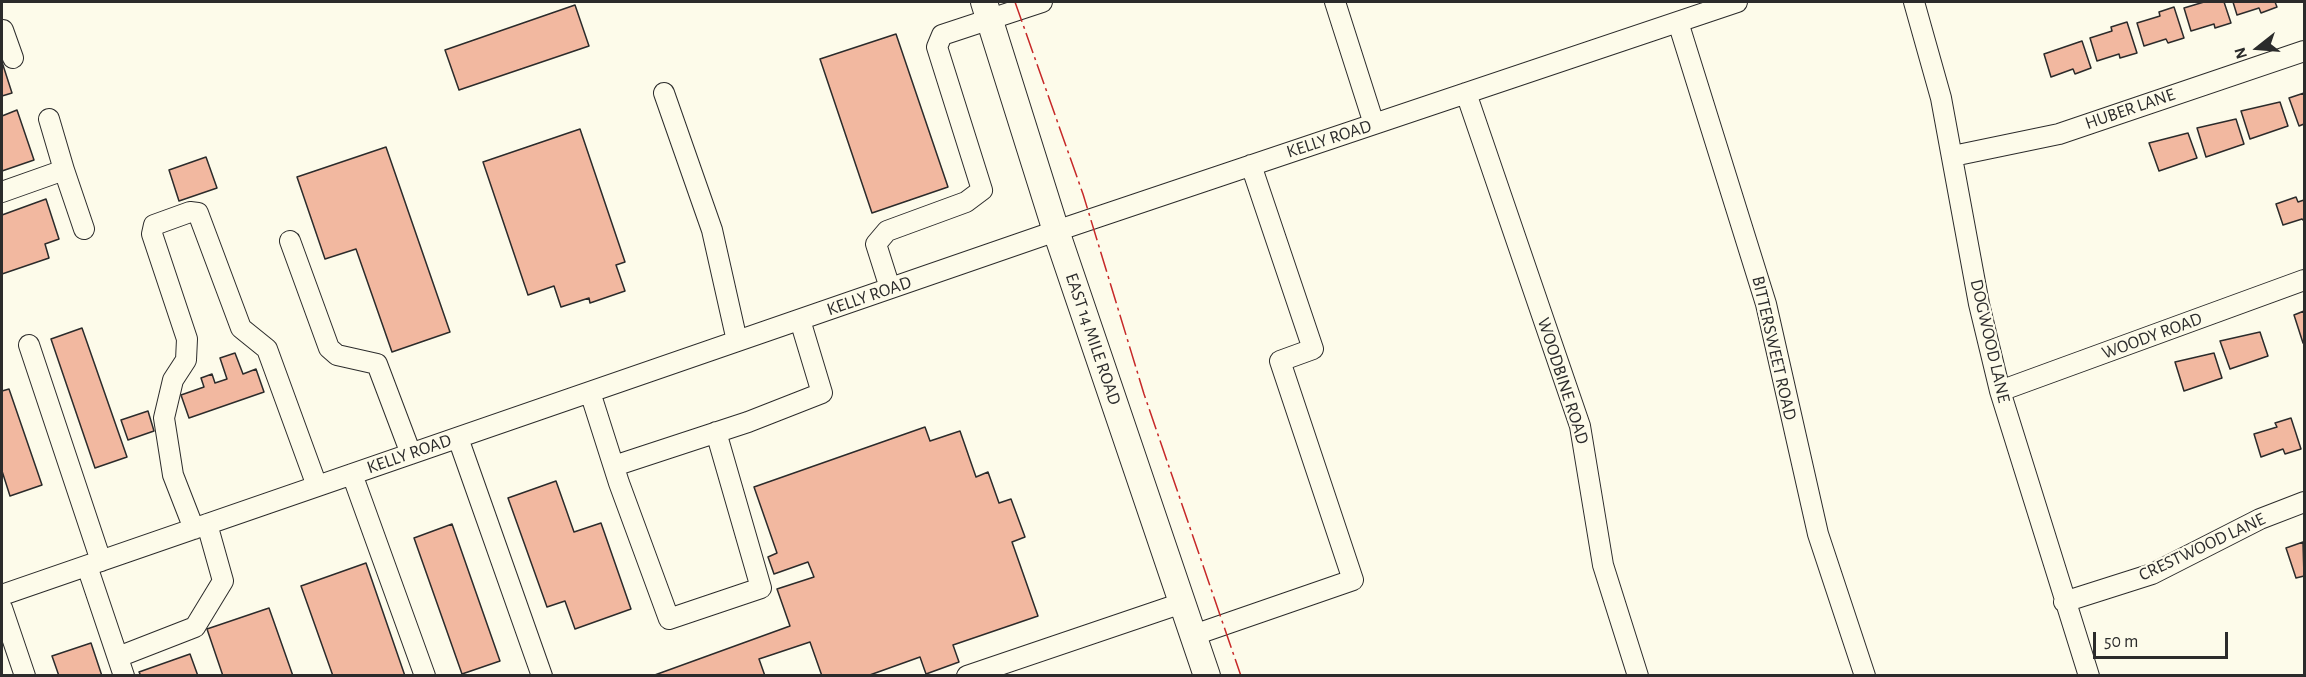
<!DOCTYPE html>
<style>
body{margin:0}
#map{position:relative;width:2306px;height:677px;overflow:hidden;background:#fdfbea;font-family:"Alegreya Sans",sans-serif}
canvas{display:block}
.frame{position:absolute;inset:0;border:3px solid #2b2b2b;pointer-events:none}
.north{position:absolute;left:2228px;top:18px;width:60px;height:60px;-webkit-text-stroke:4px #fdfbea;paint-order:stroke;rotate:253deg;font-size:16px;font-weight:700;line-height:24px;text-align:center;color:#2b2b2b}
.north::after{content:'';display:block;margin:auto;width:21px;height:27px;background:#2b2b2b;clip-path:polygon(50% 0,100% 100%,50% 72%,0 100%)}
.scale{position:absolute;left:2093px;top:632px;width:135px;height:27px;box-sizing:border-box;border:3px solid #2b2b2b;border-top:0;padding-left:8px;font-size:18px;line-height:21px;white-space:nowrap;color:#2b2b2b;-webkit-text-stroke:4px #fdfbea;paint-order:stroke}
</style>
<div id="map">
<canvas width="2306" height="677"></canvas>
<div class="frame"></div>
<div class="north">N</div>
<div class="scale">50 m</div>
</div>
<script>
const ctx = document.querySelector('canvas').getContext('2d');
ctx.lineJoin = 'round';
function fillPath(path, color) {
  ctx.fillStyle = color;
  ctx.fill(path, 'evenodd');
}
function shape(rows) {
  const path = new Path2D();
  for (const r of rows) {
    path.moveTo(r[0], r[1]);
    for (let i = 2; i < r.length; i += 2) path.lineTo(r[i], r[i + 1]);
  }
  return path;
}
function stroke(path, color, width, dash) {
  ctx.strokeStyle = color;
  ctx.lineWidth = width;
  ctx.lineCap = dash ? 'butt' : 'round';
  ctx.setLineDash(dash || []);
  ctx.stroke(path);
}
function label(font, color, halo, rows, align = 'center') {
  ctx.font = font + ' "Alegreya Sans",sans-serif';
  ctx.lineWidth = 4.5;
  ctx.setLineDash([]);
  ctx.textBaseline = 'middle';
  ctx.strokeStyle = halo;
  ctx.fillStyle = color;
  for (const [text, x, y, turn = 0] of rows) {
    ctx.save();
    ctx.translate(x, y);
    ctx.rotate((+turn || 0) * Math.PI / 180);
    ctx.textAlign = isNaN(turn) ? turn : align;
    if (halo) ctx.strokeText(text, 0, 0);
    ctx.fillText(text, 0, 0);
    ctx.restore();
  }
}
const building = shape([
 [2204,2,2224,2,2231,23,2215,28,2214,24,2191,31,2184,8,2204,2],
 [2233,2,2275,2,2277,7,2261,13,2259,8,2237,15,2233,2],
 [575,5,589,46,459,90,445,50,575,5],
 [2174,7,2184,38,2168,43,2166,39,2144,46,2137,23,2160,16,2159,12,2174,7],
 [2127,22,2137,53,2120,58,2119,54,2097,61,2090,38,2112,31,2111,27,2127,22],
 [896,34,948,187,872,213,820,59,896,34],
 [2082,41,2091,68,2075,74,2073,69,2051,77,2044,54,2082,41],
 [2,62,12,93,2,96,2,62],
 [2304,93,2304,124,2299,126,2289,98,2304,93],
 [2280,102,2288,126,2250,139,2241,111,2280,102],
 [17,110,34,160,2,171,2,116,17,110],
 [2236,119,2244,144,2206,157,2197,128,2236,119],
 [580,129,625,262,616,265,625,291,590,303,589,298,561,307,554,286,528,295,483,162,580,129],
 [2188,133,2197,158,2159,171,2149,143,2188,133],
 [386,147,450,332,392,352,356,249,325,259,297,177,386,147],
 [206,157,217,188,179,201,169,170,206,157],
 [2296,197,2298,202,2304,200,2304,221,2302,219,2283,225,2276,204,2296,197],
 [46,199,59,239,45,244,49,258,2,274,2,215,46,199],
 [2304,311,2304,343,2303,343,2294,315,2304,311],
 [82,328,127,457,95,468,51,339,82,328],
 [2260,332,2268,356,2230,369,2220,341,2260,332],
 [235,353,243,374,256,369,264,392,189,418,181,395,204,387,201,378,212,374,215,383,227,379,220,358,235,353],
 [2214,353,2222,378,2184,391,2175,362,2214,353],
 [9,389,42,485,10,496,2,471,2,391,9,389],
 [148,411,154,431,128,440,121,420,148,411],
 [2291,418,2301,449,2285,454,2283,449,2261,457,2254,434,2277,427,2275,423,2291,418],
 [925,427,930,441,960,431,976,477,988,472,999,503,1011,499,1025,537,1012,542,1038,616,953,645,959,662,926,674,920,657,867,676,822,676,810,642,759,659,765,676,652,676,790,626,777,589,814,577,808,562,774,574,768,557,777,553,754,487,925,427],
 [556,481,574,532,601,523,631,609,575,629,565,601,547,607,508,498,556,481],
 [452,524,500,661,462,674,414,538,452,524],
 [2303,542,2304,576,2296,578,2286,548,2303,542],
 [366,563,405,676,333,676,301,586,366,563],
 [269,608,293,676,223,676,207,629,269,608],
 [91,643,102,676,59,676,52,656,91,643],
 [190,654,198,676,141,676,139,672,190,654]
]);
fillPath(building, '#f2b8a0');
stroke(building, '#2b2b2b', 1.5);
const minor = shape([
 [1335,2,1374,124],
 [1914,2,1941,98,1979,304,2000,391,2089,676],
 [1678,22,1766,304,1818,534,1865,676],
 [2,31,3,30,13,58],
 [664,93,712,230,737,341],
 [1466,93,1580,426,1603,565,1638,676],
 [1953,156,2059,134,2304,51],
 [64,170,84,229],
 [2,192,64,170,49,119],
 [290,241,329,348,337,355,377,364,411,454],
 [890,288,876,244,887,231,966,202,982,190,937,47,942,35,1042,2],
 [29,345,101,561],
 [2000,391,2304,280],
 [590,392,619,483,669,619,761,588,716,432],
 [458,438,542,676],
 [614,466,748,422,822,393,800,320],
 [352,474,425,676],
 [194,529,173,475,164,418,173,380,186,360,187,339,152,234,154,225,190,212,198,213,241,328,267,349,317,486],
 [87,566,124,676],
 [2,595,1056,231,1737,2],
 [2064,602,2152,574,2260,519,2304,502],
 [2,608,25,676],
 [1194,635,1353,580,1280,361,1313,349,1251,165],
 [118,657,195,627,223,581,207,524],
 [967,676,1182,603]
]);
const major = shape([
 [984,2,1056,231,1207,676]
]);
stroke(minor, '#2b2b2b', 22);
stroke(major, '#2b2b2b', 28);
stroke(minor, '#fdfbea', 20);
stroke(major, '#fdfbea', 26);
stroke(shape([
 [1015,2,1083,194,1144,394,1241,676]
]), '#c62828', 1.5, [21, 4.5, 3, 4.5]);
label('18px', '#2b2b2b', '#fdfbea', [
 ["HUBER LANE",2130,109,-19],
 ["KELLY ROAD",1329,139,-18],
 ["KELLY ROAD",869,296,-19],
 ["WOODY ROAD",2152,336,-20],
 ["EAST 14 MILE ROAD",1093,339,71],
 ["DOGWOOD LANE",1990,341,77],
 ["BITTERSWEET ROAD",1774,348,77],
 ["WOODBINE ROAD",1563,381,72],
 ["KELLY ROAD",409,454,-19],
 ["CRESTWOOD LANE",2202,547,-25]
]);
</script>
